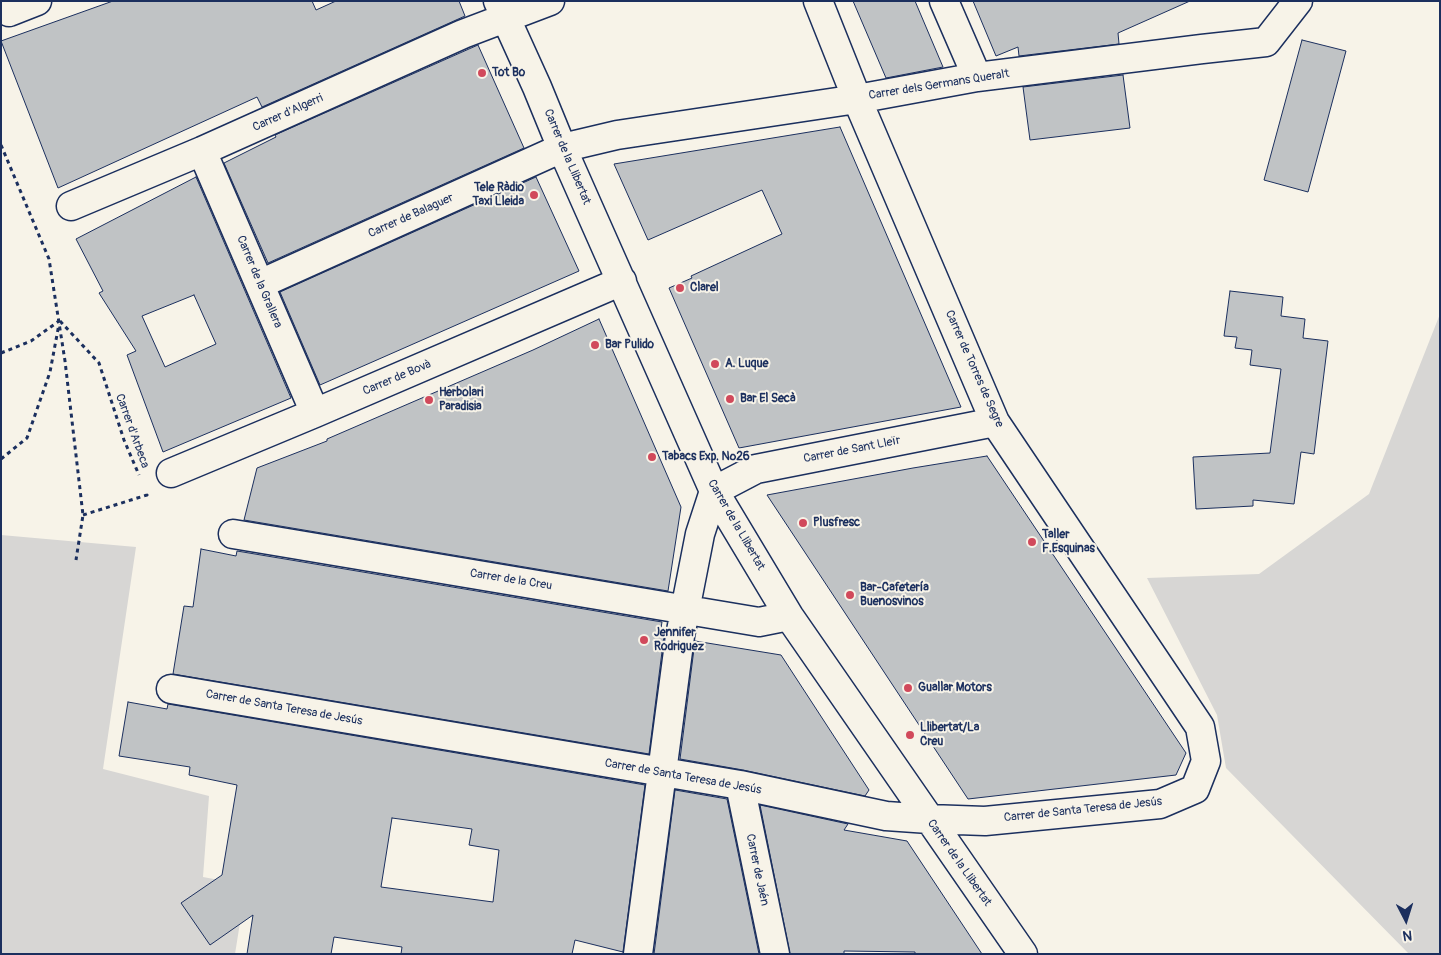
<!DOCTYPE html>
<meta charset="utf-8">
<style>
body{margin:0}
#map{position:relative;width:1441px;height:955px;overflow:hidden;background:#f7f3e8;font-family:Pangolin,sans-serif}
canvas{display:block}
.frame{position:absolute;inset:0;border:2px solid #1b2f5e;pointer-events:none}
.north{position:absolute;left:1381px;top:895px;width:50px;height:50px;-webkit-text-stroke:4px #f7f3e8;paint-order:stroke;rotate:175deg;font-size:14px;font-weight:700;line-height:20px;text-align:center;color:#1b2f5e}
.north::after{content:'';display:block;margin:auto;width:18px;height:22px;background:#1b2f5e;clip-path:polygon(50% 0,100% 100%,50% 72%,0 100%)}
</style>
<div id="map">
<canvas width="1441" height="955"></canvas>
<div class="frame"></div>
<div class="north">N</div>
</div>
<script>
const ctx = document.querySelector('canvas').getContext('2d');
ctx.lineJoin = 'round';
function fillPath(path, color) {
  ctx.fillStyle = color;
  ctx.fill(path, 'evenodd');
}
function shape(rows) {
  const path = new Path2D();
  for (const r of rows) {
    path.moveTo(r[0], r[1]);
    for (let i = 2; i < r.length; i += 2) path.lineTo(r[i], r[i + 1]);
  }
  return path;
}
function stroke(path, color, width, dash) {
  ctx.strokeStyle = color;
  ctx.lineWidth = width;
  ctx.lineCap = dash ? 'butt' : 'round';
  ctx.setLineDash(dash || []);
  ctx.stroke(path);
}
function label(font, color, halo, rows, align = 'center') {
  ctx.font = font + ' Pangolin,sans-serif';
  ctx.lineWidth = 4;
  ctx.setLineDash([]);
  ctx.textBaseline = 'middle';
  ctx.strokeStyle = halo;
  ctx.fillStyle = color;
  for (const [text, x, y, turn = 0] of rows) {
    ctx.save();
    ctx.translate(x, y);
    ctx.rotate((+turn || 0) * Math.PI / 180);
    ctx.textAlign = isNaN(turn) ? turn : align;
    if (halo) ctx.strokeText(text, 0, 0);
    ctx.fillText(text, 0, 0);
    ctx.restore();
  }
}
fillPath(shape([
 [1440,314,1440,954,1409,954,1226,768,1217,715,1147,578,1259,574,1369,494],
 [1,535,136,547,103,769,209,796,203,877,246,885,235,954,1,954]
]), '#d7d6d4');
const building = shape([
 [113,1,312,1,316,10,336,1,459,1,465,16,262,107,257,97,58,188,1,41,113,1],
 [853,1,915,1,943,67,886,78,853,1],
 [973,1,1190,1,1118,33,1119,44,1019,56,1018,47,996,56,973,1],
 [1302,40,1346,51,1308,192,1264,180,1302,40],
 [478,45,524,148,268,263,224,163,276,137,275,135,478,45],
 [1123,75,1130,128,1030,140,1023,87,1123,75],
 [840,127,961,407,739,448,669,288,692,278,691,276,782,234,762,190,648,240,614,164,840,127],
 [196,177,291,398,163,452,127,355,136,351,99,293,103,291,76,239,196,177],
 [194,295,216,344,165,367,142,316,194,295],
 [536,177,579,271,320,385,280,292,536,177],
 [1230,291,1283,297,1281,316,1305,319,1303,338,1328,341,1314,454,1301,452,1294,504,1253,500,1253,506,1196,509,1193,457,1270,453,1281,369,1250,365,1252,350,1235,348,1237,337,1224,336,1230,291],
 [599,319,681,507,668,591,244,520,257,468,327,441,327,439,533,350,599,319],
 [987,456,1186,753,1176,775,968,799,767,495,913,468,987,456],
 [201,549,236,556,237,551,662,622,660,634,664,636,649,754,173,674,184,606,193,607,201,549],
 [695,641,781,655,869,790,865,796,743,770,680,759,695,641],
 [128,702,167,709,168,704,645,785,623,952,575,940,572,954,401,954,402,947,334,937,331,954,247,954,253,915,210,945,181,903,222,875,237,785,189,775,190,767,119,756,128,702],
 [392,818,472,829,469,845,499,850,493,902,381,887,392,818],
 [675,790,727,799,759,954,654,954,675,790],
 [760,805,848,824,844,830,907,841,982,954,915,954,915,952,844,951,844,954,790,954,760,805]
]);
fillPath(building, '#c0c3c5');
stroke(building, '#1b2f5e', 1);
const minor = shape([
 [5,1,9,12,37,1],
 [498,1,537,87,562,148,714,491,789,616,1023,954],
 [944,1,977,77],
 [202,151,315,413],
 [71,206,202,151,463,34,550,1],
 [260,284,562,148,617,135,857,99,977,77,1202,49,1266,42,1298,1],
 [171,473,315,413,622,281],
 [233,534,759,622,789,616],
 [171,689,740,785,886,816,929,819,985,821,1160,804,1195,789,1206,761,1200,727,995,422,857,99,818,1],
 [740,785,775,954],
 [638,954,680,636,700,534,714,491,756,469,995,422]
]);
stroke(minor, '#1b2f5e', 31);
stroke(shape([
 [1,145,49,259,65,361,83,515,76,560],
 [60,321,99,363,124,440,139,475],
 [1,353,31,341,59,321],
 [1,459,27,438,50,372,59,324],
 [83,515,147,495,146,493]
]), '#1b2f5e', 3, [4, 4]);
stroke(minor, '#f7f3e8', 28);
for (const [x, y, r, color] of [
 [482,73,5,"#d1495b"],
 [534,195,5,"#d1495b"],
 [680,288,5,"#d1495b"],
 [595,345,5,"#d1495b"],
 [715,364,5,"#d1495b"],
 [730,399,5,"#d1495b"],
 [429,400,5,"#d1495b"],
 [652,457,5,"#d1495b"],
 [803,523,5,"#d1495b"],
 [1032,542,5,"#d1495b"],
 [850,595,5,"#d1495b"],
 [644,640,5,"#d1495b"],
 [908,688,5,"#d1495b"],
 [910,735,5,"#d1495b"]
]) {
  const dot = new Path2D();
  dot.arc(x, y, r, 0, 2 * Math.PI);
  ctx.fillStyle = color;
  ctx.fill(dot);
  stroke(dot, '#f7f3e8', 2);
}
label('bold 12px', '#1b2f5e', '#f7f3e8', [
 ["Tot Bo",492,73],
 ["Tele Ràdio",524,188,"right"],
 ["Taxi Lleida",524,202,"right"],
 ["Clarel",690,288],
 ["Bar Pulido",605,345],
 ["A. Luque",725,364],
 ["Herbolari",439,393],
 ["Paradisia",439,407],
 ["Bar El Secà",740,399],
 ["Tabacs Exp. Nº26",662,457],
 ["Plusfresc",813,523],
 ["Taller",1042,535],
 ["F.Esquinas",1042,549],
 ["Bar-Cafetería",860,588],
 ["Buenosvinos",860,602],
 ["Jennifer",654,633],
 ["Rodriguez",654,647],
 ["Guallar Motors",918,688],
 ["Llibertat/La",920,728],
 ["Creu",920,742]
], 'left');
label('12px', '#1b2f5e', '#f7f3e8', [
 ["Carrer dels Germans Queralt",939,85,-9],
 ["Carrer d'Algerri",288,113,-24],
 ["Carrer de la Llibertat",567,157,67],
 ["Carrer de Balaguer",411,216,-24],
 ["Carrer de la Grallera",259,282,67],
 ["Carrer de Torres de Segre",974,369,66],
 ["Carrer de Bovà",397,378,-23],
 ["Carrer d'Arbeca",132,431,70],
 ["Carrer de Sant Lleïr",852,450,-11],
 ["Carrer de la Llibertat",736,525,60],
 ["Carrer de la Creu",511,580,9],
 ["Carrer de Santa Teresa de Jesús",284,708,10],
 ["Carrer de Santa Teresa de Jesús",683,777,10],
 ["Carrer de Santa Teresa de Jesús",1083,810,-6],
 ["Carrer de la Llibertat",959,863,55],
 ["Carrer de Jaén",757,870,78]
]);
</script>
